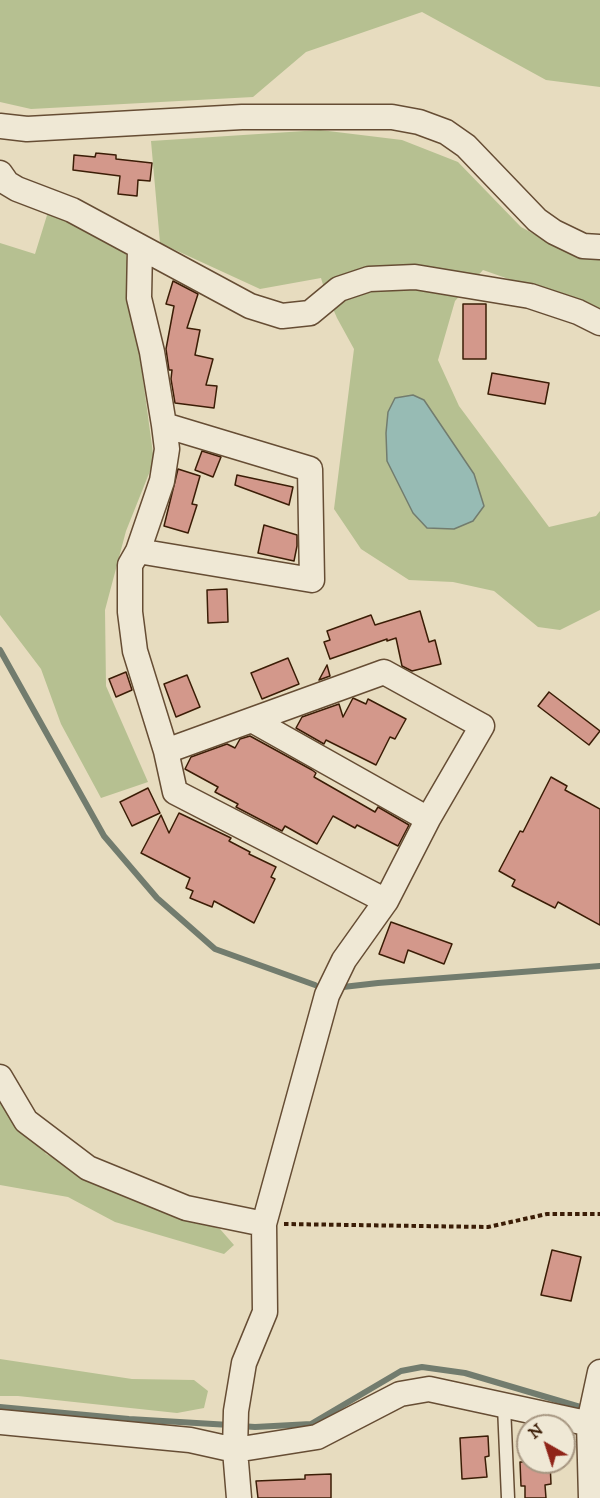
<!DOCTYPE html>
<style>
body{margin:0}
#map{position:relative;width:600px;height:1498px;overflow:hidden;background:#e7dcbf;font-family:"IM FELL DW Pica",serif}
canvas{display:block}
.north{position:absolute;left:516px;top:1414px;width:60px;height:60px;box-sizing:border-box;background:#efe8d5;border:2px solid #a79782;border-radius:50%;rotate:321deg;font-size:16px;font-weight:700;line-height:24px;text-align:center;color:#3b1d06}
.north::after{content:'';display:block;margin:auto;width:21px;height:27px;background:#8f2418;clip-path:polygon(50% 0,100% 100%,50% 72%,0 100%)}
</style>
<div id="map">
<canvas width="600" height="1498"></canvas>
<div class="north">N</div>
</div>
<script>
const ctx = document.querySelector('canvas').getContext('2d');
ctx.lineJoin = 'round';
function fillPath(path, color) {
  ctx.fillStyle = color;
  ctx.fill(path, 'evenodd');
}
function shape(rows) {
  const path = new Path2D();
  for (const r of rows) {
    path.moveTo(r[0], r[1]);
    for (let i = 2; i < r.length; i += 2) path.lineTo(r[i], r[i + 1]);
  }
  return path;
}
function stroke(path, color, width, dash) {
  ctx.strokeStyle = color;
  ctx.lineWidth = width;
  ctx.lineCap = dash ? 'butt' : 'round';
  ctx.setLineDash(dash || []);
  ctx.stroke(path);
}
fillPath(shape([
 [0,0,600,0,600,87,546,80,422,12,306,52,253,97,31,109,0,102],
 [320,130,402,140,458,162,521,227,578,258,600,259,600,311,483,270,455,301,438,360,459,406,549,527,596,516,600,511,600,610,560,630,538,627,494,591,453,582,409,580,361,549,334,509,354,349,337,318,324,288,321,278,260,289,160,243,151,141],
 [48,212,126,253,154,461,126,531,105,610,106,686,148,782,101,798,61,724,41,669,0,615,0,243,35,254],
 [0,1080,46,1154,110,1185,147,1206,220,1229,234,1245,224,1254,115,1222,68,1197,0,1185],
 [0,1359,132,1379,194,1380,208,1391,204,1408,177,1413,18,1396,0,1396]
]), '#b6c091');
const water = shape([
 [413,395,424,400,474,474,484,506,473,521,454,529,427,528,413,513,387,461,386,433,388,412,395,398,413,395]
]);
fillPath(water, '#97bbb4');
stroke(water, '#727c6e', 1.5);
stroke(shape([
 [0,650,104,836,157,898,215,949,315,985],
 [343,987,378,983,600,966],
 [0,1407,129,1419,230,1425],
 [240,1426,255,1427,311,1424,401,1371,422,1367,465,1373,587,1409]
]), '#727c6e', 6);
const building = shape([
 [96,153,116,155,116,159,152,163,150,181,138,180,137,196,118,194,120,176,73,170,74,155,95,157,96,153],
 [173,281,198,294,187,328,200,330,195,355,213,359,206,385,217,386,214,408,175,403,171,379,172,370,169,370,166,349,174,306,166,304,173,281],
 [463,304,486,304,486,359,463,359,463,304],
 [492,373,549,383,545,404,488,394,492,373],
 [202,451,221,457,213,477,195,470,202,451],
 [178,469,200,476,192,504,197,505,188,533,164,526,178,469],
 [237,475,293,487,289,505,235,485,237,475],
 [264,525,297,535,297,546,294,561,258,553,264,525],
 [227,589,228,622,208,623,207,590,227,589],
 [420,611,429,642,435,640,441,664,412,671,402,666,396,638,387,641,387,639,330,659,324,642,330,640,327,631,371,615,375,625,420,611],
 [288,658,299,684,262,699,251,673,288,658],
 [327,665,330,676,319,680,327,665],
 [126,672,132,690,116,697,109,679,126,672],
 [187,675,200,707,176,717,164,684,187,675],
 [549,692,600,731,589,745,538,706,549,692],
 [353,698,366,704,368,699,406,719,395,739,390,737,376,765,326,740,324,744,296,728,302,717,339,704,343,717,353,698],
 [250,736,312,770,316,773,314,777,375,812,378,807,409,825,398,846,357,825,355,828,333,816,317,844,285,826,282,831,236,807,238,804,215,792,218,787,185,769,191,757,227,744,235,748,240,739,250,736],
 [551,777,567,786,565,790,600,809,600,925,558,902,555,908,512,886,515,880,499,871,520,831,523,832,551,777],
 [148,788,160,813,132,826,120,802,148,788],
 [179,813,231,838,229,841,250,852,249,854,276,867,271,877,275,879,254,923,214,901,212,907,190,898,193,891,186,888,190,878,141,853,161,815,169,833,179,813],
 [391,922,452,944,444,964,408,950,404,963,379,954,391,922],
 [552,1250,581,1257,571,1301,541,1295,552,1250],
 [488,1436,489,1456,485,1457,487,1477,462,1479,460,1438,488,1436],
 [520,1462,550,1462,551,1484,545,1485,546,1498,525,1498,525,1486,521,1486,520,1462],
 [331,1474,331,1498,258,1498,256,1481,305,1479,305,1475,331,1474]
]);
fillPath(building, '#d3988b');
stroke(building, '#3b1d06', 1.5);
const service = shape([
 [504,1406,508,1498]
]);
const minor = shape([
 [0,126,27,129,242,117,392,117,419,122,446,132,466,146,537,220,554,232,583,246,600,247],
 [0,173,7,183,17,189,72,210,250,306,282,316,310,313,339,289,369,279,415,277,530,296,578,312,600,323],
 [140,248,139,298,152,352,164,425],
 [138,551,162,481,167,449,164,425,310,469,312,580,138,551,130,565,130,612,135,651,166,751],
 [252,720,428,819],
 [0,1077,26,1121,88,1168,186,1208,264,1224],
 [0,1422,190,1440,235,1450,317,1437,400,1394,429,1389,600,1426],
 [239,1498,235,1450,236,1411,244,1363,265,1312,264,1224,327,995,344,960,386,901,428,819,482,726,384,672,166,751,175,792,386,901],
 [591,1498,589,1423,600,1372]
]);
stroke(service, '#664d34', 15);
stroke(minor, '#664d34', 27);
stroke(shape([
 [284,1224,488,1227,547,1214,600,1214]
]), '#3b1d06', 4, [4.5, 3]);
stroke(service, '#efe8d5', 12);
stroke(minor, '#efe8d5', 24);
</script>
